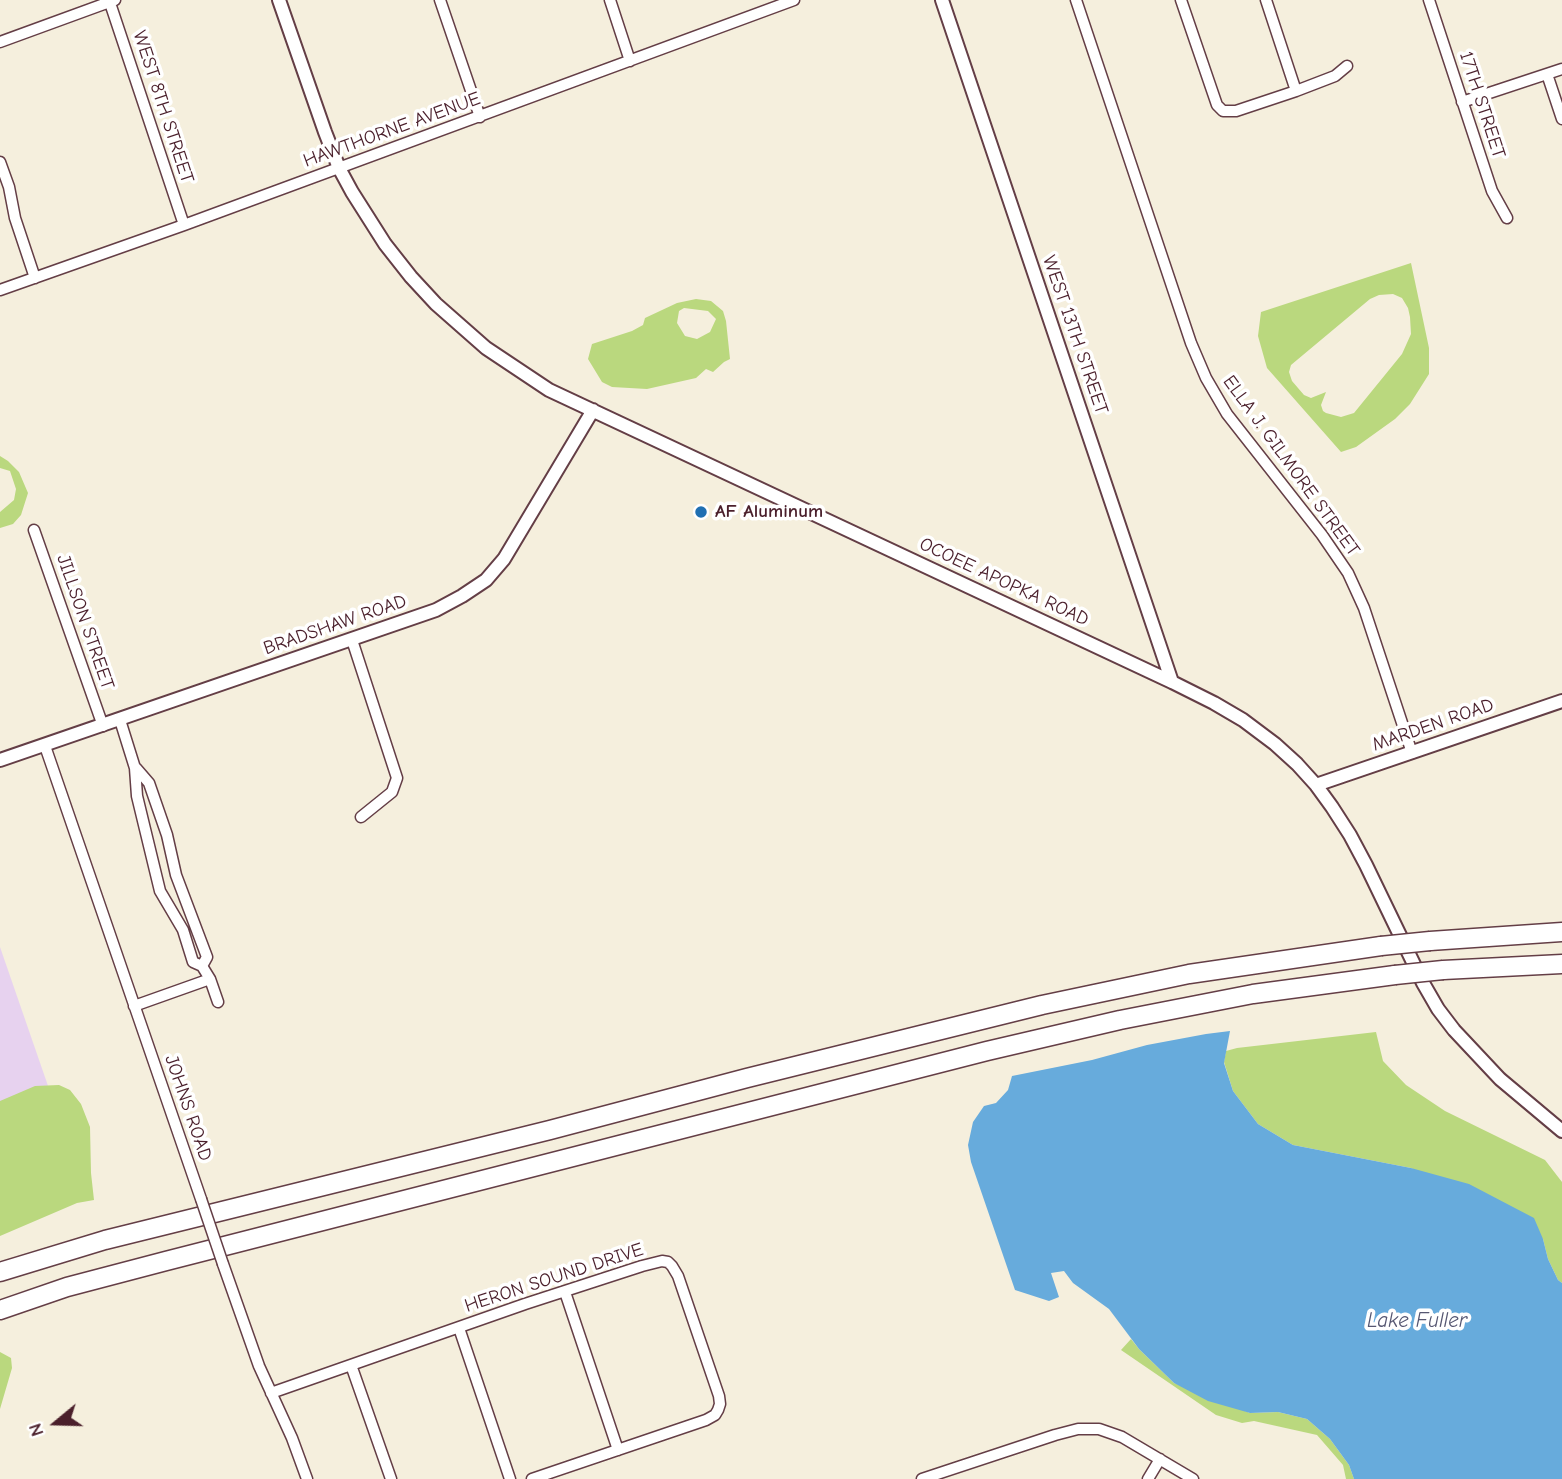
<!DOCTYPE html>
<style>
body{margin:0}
#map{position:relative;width:1562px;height:1479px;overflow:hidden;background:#f5efdd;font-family:"Comic Neue",sans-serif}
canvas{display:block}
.north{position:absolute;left:21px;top:1388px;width:70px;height:70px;-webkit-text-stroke:5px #fff;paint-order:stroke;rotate:251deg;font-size:19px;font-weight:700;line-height:28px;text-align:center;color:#4a1f2b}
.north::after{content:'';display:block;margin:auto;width:24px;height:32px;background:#4a1f2b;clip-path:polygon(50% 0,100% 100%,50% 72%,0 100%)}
</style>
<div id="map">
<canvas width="1562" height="1479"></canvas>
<div class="north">N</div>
</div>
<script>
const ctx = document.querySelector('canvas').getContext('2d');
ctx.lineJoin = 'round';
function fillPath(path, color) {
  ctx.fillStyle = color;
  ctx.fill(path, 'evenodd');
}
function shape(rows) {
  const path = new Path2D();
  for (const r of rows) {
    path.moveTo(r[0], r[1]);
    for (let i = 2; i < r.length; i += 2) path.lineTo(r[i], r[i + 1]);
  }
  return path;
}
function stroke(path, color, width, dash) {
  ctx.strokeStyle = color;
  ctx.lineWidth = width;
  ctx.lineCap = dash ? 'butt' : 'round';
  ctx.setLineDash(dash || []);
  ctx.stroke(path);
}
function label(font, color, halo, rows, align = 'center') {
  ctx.font = font + ' "Comic Neue",sans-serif';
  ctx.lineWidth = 7;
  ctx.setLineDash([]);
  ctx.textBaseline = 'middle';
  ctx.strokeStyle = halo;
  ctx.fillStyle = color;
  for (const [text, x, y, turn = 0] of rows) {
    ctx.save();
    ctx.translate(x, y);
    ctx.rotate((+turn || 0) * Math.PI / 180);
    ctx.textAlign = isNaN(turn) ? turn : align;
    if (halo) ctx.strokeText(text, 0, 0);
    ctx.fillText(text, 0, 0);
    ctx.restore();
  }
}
fillPath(shape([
 [0,947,56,1109,0,1128]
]), '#e7d2ef');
fillPath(shape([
 [1411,263,1429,348,1429,374,1410,404,1395,419,1356,447,1341,452,1267,368,1258,336,1261,312],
 [1393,294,1402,298,1408,308,1410,317,1411,334,1402,354,1354,413,1341,417,1326,413,1323,411,1321,405,1326,392,1311,398,1304,395,1292,381,1289,372,1291,365,1370,299,1379,295],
 [696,299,711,301,723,311,726,321,730,359,724,362,713,372,706,369,696,378,647,389,612,387,602,382,588,359,592,344,632,331,643,325,645,318,677,303],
 [684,308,708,311,716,319,710,332,697,339,685,336,677,323,679,311],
 [0,456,8,461,19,472,28,493,21,515,13,524,0,528,0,512,14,500,16,489,10,471,0,468],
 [1376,1032,1383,1061,1406,1085,1445,1111,1545,1160,1562,1182,1562,1283,1558,1280,1548,1259,1543,1239,1411,1168,1293,1145,1258,1124,1233,1091,1224,1062,1226,1051,1237,1048],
 [59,1085,70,1090,81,1104,90,1127,91,1173,94,1200,77,1203,0,1236,0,1101,35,1086],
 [1131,1339,1139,1349,1174,1383,1250,1413,1278,1412,1307,1419,1330,1439,1349,1465,1354,1479,1346,1479,1343,1465,1317,1435,1254,1421,1242,1423,1216,1415,1121,1350],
 [0,1352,11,1358,12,1368,0,1409]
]), '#bad87e');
fillPath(shape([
 [1230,1031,1224,1063,1233,1091,1258,1124,1293,1145,1411,1168,1469,1184,1534,1218,1543,1239,1548,1259,1558,1280,1562,1283,1562,1479,1354,1479,1349,1465,1330,1439,1307,1419,1278,1412,1250,1413,1208,1401,1174,1383,1139,1349,1109,1309,1073,1283,1064,1271,1051,1273,1059,1297,1049,1301,1015,1290,971,1162,968,1145,973,1122,984,1106,996,1103,1008,1090,1012,1076,1092,1060,1147,1045,1206,1034]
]), '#67abdc');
const street = shape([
 [109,0,184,225],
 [440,0,480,117],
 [610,0,630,61],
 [1076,0,1191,343,1206,378,1227,414,1322,535,1348,573,1364,608,1412,753],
 [1181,0,1217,105,1223,111,1236,111,1296,91,1266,0],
 [1429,0,1492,191,1507,218],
 [0,42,115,0],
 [1547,74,1562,119],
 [1296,91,1335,76,1347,66],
 [1462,102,1562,69],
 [0,162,9,187,15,218,35,278],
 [0,290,184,225,794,0],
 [34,530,103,726],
 [352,640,397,778,392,792,361,817],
 [120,720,135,768,137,796,160,891,183,930,193,962,202,966,210,979,218,1002],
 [45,746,201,1199],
 [136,768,149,783,167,835,176,875,207,957,202,966],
 [134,1006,210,979],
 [223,1264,259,1366,292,1438,307,1479],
 [565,1292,618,1450],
 [459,1328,510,1479],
 [351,1365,391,1479],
 [271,1393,525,1304,642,1266,662,1261,668,1262,672,1266,678,1276,719,1396,720,1404,718,1410,715,1415,706,1420,532,1479],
 [922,1479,1055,1435,1078,1429,1099,1429,1122,1437,1193,1479],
 [1148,1479,1160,1459]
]);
const secondary = shape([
 [279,0,325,132,339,168,352,192,385,244,411,277,436,304,486,348,549,390,1172,682,1214,703,1243,720,1275,744,1297,764,1316,785,1332,807,1350,835,1366,865,1423,983,1438,1009,1454,1030,1500,1079,1562,1131],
 [942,0,1172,682],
 [0,760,436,610,462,596,486,580,504,559,593,410],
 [1316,785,1562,701]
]);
const highway = shape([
 [1430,941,1562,932],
 [1443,970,1562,964],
 [0,1272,105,1240,550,1130,747,1078,1042,1005,1189,974,1381,946],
 [0,1310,67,1287,166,1261,987,1051,1120,1020,1253,994,1395,975]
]);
stroke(street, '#643e46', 13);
stroke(secondary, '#643e46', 16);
stroke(highway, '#643e46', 21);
stroke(street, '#fff', 10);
stroke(secondary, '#fff', 12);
stroke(highway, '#fff', 18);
const streetBridge = shape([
 [201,1199,223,1264]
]);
const highwayBridge = shape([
 [1381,946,1430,941],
 [1395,975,1443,970]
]);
stroke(streetBridge, '#643e46', 13, []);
stroke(highwayBridge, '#643e46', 21, []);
stroke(streetBridge, '#fff', 10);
stroke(highwayBridge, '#fff', 18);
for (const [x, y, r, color] of [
 [701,512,7,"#1f6fb2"]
]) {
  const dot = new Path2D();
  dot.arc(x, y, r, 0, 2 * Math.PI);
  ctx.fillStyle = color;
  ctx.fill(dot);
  stroke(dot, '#fff', 2.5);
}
label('19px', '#4a1f2b', '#fff', [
 ["17TH STREET",1482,105,72],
 ["WEST 8TH STREET",163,107,72],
 ["HAWTHORNE AVENUE",392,130,-20],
 ["WEST 13TH STREET",1075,335,71],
 ["ELLA J. GILMORE STREET",1291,466,54],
 ["OCOEE APOPKA ROAD",1004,582,25],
 ["JILLSON STREET",85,622,71],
 ["BRADSHAW ROAD",335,625,-19],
 ["MARDEN ROAD",1433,725,-19],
 ["JOHNS ROAD",188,1108,71],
 ["HERON SOUND DRIVE",554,1278,-18]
]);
label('bold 19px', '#4a1f2b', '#fff', [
 ["AF Aluminum",715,512]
], 'left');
label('italic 21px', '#565772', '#fff', [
 ["Lake Fuller",1417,1321]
]);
</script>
